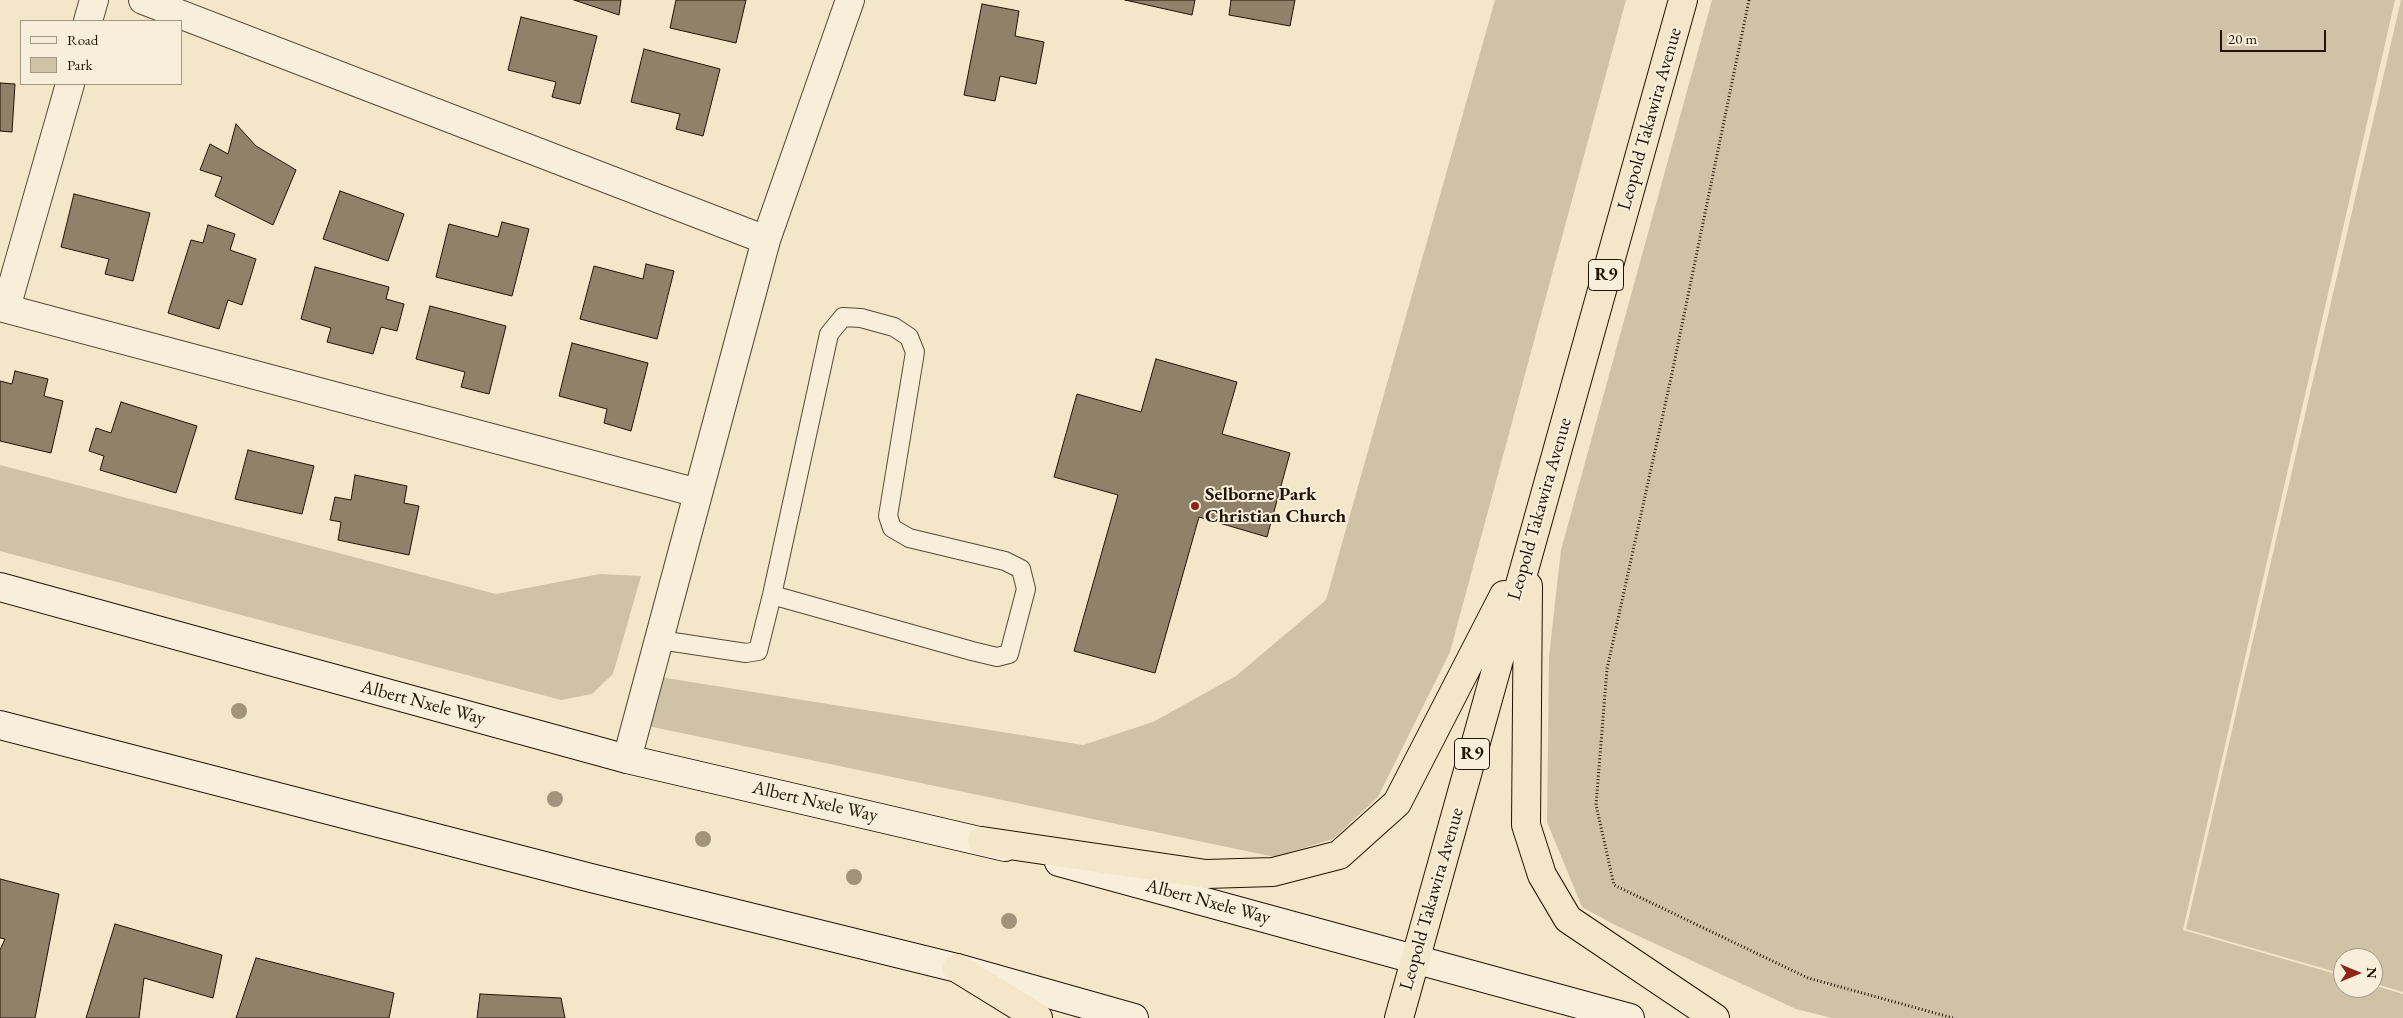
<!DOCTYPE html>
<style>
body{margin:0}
#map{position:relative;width:2403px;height:1018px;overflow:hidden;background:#f4e6c8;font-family:"EB Garamond",serif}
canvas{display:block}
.legend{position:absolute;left:20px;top:20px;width:162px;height:65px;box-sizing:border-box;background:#f8efdb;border:1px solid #a29785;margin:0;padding:6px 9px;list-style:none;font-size:15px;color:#211305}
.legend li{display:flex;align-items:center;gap:10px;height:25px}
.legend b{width:25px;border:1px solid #a29785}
.north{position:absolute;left:2333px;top:948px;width:50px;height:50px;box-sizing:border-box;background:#f8efdb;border:1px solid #a29785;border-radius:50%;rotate:90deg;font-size:14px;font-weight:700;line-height:20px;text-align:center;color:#211305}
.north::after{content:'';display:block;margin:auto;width:18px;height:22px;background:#8f2418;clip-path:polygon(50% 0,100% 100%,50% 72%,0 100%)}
.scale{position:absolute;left:2220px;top:30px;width:106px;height:22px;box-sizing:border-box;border:2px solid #211305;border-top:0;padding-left:6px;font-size:15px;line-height:18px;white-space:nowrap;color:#211305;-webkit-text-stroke:4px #f8efdb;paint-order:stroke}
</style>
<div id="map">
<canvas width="2403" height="1018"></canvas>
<ul class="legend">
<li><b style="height:6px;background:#f8efdb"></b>Road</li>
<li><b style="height:14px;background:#d0c2a7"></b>Park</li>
</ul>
<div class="north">N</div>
<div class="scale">20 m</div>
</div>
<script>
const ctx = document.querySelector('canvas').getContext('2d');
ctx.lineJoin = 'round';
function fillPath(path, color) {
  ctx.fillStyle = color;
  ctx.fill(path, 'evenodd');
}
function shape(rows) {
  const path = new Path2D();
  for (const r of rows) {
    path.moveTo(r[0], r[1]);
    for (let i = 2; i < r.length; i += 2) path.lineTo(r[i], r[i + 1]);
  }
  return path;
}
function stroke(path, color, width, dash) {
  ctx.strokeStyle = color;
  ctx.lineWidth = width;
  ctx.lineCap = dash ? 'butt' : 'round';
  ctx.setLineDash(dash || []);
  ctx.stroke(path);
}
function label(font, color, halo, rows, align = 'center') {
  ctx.font = font + ' "EB Garamond",serif';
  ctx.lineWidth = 4;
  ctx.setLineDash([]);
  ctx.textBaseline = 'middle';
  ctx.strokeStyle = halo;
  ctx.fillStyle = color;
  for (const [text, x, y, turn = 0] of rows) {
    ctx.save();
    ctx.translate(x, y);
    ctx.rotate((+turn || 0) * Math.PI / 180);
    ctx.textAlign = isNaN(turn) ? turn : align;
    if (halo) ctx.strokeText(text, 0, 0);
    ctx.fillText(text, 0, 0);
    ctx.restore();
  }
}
fillPath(shape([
 [1495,0,1626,0,1450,652,1378,797,1333,839,1275,857,648,726,660,677,1083,745,1153,722,1236,676,1326,600],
 [1712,0,2395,0,2183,930,2343,976,2343,988,2373,988,2373,985,2403,994,2403,1018,1832,1018,1796,1009,1617,926,1582,907,1547,822,1549,656,1561,550],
 [2401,0,2403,0,2403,992,2373,983,2373,958,2343,958,2343,974,2186,929],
 [0,465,496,594,600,574,641,576,613,674,592,694,561,700,0,551]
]), '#d0c2a7');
const building = shape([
 [574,0,621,0,619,15,574,0],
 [676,0,746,0,736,43,670,28,676,0],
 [1125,0,1195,0,1192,15,1125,0],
 [1231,0,1295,0,1290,26,1229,15,1231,0],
 [982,4,1019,11,1015,36,1044,42,1036,84,1000,76,995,101,964,95,982,4],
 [521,17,597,36,580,104,552,97,556,82,508,70,521,17],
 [644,49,720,69,703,136,676,129,680,114,631,102,644,49],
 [0,83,15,84,12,132,0,131,0,83],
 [236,124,256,146,296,170,273,225,215,196,222,177,200,170,210,144,228,154,236,124],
 [340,191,404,214,388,261,323,239,340,191],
 [74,194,150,213,133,281,105,274,109,259,61,247,74,194],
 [502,222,529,229,512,296,436,277,449,224,498,237,502,222],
 [208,225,235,234,230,250,256,259,242,305,228,300,219,329,168,313,191,240,203,243,208,225],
 [646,264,674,271,657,339,580,319,594,266,643,279,646,264],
 [315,267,389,287,386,299,404,304,397,331,381,327,373,354,327,342,331,328,301,319,315,267],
 [430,306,506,326,489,394,461,387,465,372,416,359,430,306],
 [572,343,648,363,631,431,604,423,607,409,559,396,572,343],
 [1156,359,1237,382,1222,434,1290,453,1267,537,1199,517,1155,673,1074,651,1118,495,1054,477,1077,394,1141,412,1156,359],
 [15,371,48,379,44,396,63,401,51,453,0,441,0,381,12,384,15,371],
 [121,402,197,426,176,493,100,470,104,456,89,451,96,428,111,433,121,402],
 [248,450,314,466,302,514,235,499,248,450],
 [355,475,407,486,404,503,419,506,409,555,338,540,341,522,330,520,335,497,351,500,355,475],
 [0,879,59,894,35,1018,0,1018,0,950,5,939,0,938,0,879],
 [115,924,222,955,213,998,144,978,139,1018,86,1018,115,924],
 [256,958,394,993,389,1018,236,1018,256,958],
 [480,994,561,998,565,1018,477,1018,480,994]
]);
fillPath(building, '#8f816a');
stroke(building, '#211305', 1);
const service = shape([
 [660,640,746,653,758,651,772,595,829,334,843,317,861,318,894,327,909,337,915,352,888,516,892,528,909,538,1005,561,1021,569,1026,589,1009,654,997,657,972,651,772,595]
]);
const minor = shape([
 [143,0,766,240],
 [88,21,94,0],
 [0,307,698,493],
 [6,308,70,84],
 [627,759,766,240,850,0]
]);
const secondary = shape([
 [0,587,627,759,1005,847],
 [0,725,591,878,957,968,1134,1018],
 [1059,862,1630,1018]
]);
const trunk = shape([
 [1528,586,1526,825,1542,875,1568,919,1715,1018],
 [982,841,1206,874,1273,872,1339,855,1397,803,1504,595],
 [957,968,1038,1018],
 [1399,1018,1683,0]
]);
stroke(service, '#564836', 20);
stroke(minor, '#564836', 30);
stroke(secondary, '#211305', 30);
stroke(trunk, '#211305', 30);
stroke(shape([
 [1749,0,1671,378,1607,669,1596,805,1614,885,1808,978,1953,1018]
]), '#211305', 3, [1, 2.5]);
stroke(service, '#f8efdb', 18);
stroke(minor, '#f8efdb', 28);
stroke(secondary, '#f8efdb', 28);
stroke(trunk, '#f4e6c8', 28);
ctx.fillStyle = '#a2947c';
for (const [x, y] of [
 [239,711],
 [555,799],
 [703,839],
 [854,877],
 [1009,921]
]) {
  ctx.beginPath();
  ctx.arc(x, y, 8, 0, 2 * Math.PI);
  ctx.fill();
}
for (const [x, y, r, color] of [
 [1195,506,5,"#8f2418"]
]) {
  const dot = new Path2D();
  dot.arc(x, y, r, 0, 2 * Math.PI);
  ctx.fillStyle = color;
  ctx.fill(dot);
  stroke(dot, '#f8efdb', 2);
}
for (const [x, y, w] of [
 [1606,275,35],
 [1472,754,35]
]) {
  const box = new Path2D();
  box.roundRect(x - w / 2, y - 15.5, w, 31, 4);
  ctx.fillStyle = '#f8efdb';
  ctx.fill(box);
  stroke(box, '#211305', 1);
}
label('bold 18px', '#211305', null, [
 ["R9",1606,275],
 ["R9",1472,754]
]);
label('19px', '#211305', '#f8efdb', [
 ["Leopold Takawira Avenue",1650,119,-74],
 ["Leopold Takawira Avenue",1540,509,-74],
 ["Albert Nxele Way",423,703,15],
 ["Albert Nxele Way",815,802,13],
 ["Leopold Takawira Avenue",1432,899,-74],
 ["Albert Nxele Way",1208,902,15]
]);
label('bold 19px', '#211305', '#f8efdb', [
 ["Selborne Park",1205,495],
 ["Christian Church",1205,517]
], 'left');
</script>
